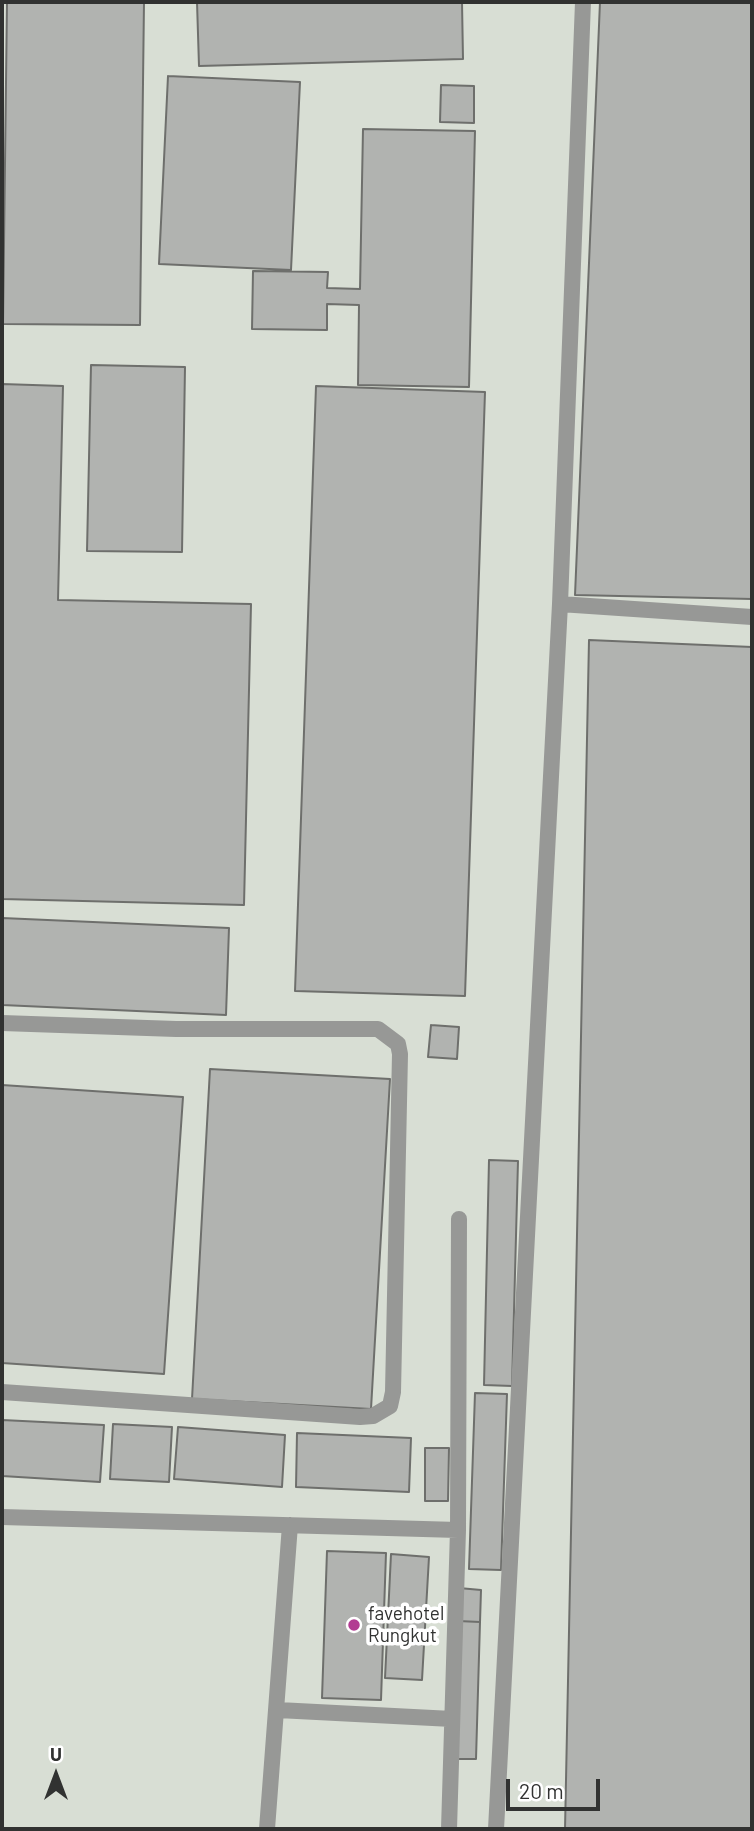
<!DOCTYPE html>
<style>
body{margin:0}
#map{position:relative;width:754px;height:1831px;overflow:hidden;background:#e5e7e4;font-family:Barlow,sans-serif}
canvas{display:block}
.frame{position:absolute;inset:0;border:4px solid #313231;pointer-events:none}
.north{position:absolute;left:21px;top:1740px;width:70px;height:70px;-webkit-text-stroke:5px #fff;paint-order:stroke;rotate:0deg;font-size:19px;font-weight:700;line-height:28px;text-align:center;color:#313231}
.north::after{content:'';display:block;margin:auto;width:24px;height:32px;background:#313231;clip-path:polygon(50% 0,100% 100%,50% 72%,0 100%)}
.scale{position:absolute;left:506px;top:1779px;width:94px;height:32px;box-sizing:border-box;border:4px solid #313231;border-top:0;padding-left:9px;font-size:21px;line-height:24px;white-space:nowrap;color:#313231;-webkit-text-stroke:5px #fff;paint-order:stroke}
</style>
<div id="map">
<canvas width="754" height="1831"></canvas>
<div class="frame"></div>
<div class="north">U</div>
<div class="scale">20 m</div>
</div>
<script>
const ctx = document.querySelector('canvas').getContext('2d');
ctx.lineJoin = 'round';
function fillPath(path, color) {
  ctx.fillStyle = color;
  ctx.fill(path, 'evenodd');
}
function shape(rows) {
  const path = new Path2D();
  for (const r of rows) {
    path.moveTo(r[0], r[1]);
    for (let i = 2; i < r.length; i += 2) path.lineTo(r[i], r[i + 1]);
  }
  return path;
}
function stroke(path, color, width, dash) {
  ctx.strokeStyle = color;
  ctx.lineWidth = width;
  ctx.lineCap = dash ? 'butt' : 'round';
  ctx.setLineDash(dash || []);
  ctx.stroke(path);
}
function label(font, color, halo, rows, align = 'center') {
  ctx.font = font + ' Barlow,sans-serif';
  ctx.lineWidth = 7;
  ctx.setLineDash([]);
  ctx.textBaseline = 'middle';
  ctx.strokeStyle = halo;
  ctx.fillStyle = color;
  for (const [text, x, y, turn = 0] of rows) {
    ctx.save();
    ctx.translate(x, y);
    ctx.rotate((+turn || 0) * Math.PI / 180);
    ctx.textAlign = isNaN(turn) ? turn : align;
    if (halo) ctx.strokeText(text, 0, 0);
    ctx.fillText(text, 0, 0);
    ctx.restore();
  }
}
fillPath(shape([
 [2,2,752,2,752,1829,2,1829]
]), '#d8ded4');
const building = shape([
 [7,2,144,2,140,325,3,324,7,2],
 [197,2,462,2,463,59,199,66,197,2],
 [600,2,752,2,752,599,575,595,600,2],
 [168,76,300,82,291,270,159,264,168,76],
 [441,85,474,86,474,123,440,122,441,85],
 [363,129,475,131,469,387,358,385,359,305,327,304,327,330,252,329,253,271,328,272,327,288,360,289,363,129],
 [91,365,185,367,182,552,87,551,91,365],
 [2,384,63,386,58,600,251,604,244,905,2,899,2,384],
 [316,386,485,392,465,996,295,991,316,386],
 [589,640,752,647,752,1829,565,1829,589,640],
 [2,918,229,928,226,1015,2,1005,2,918],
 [431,1025,459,1027,457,1059,428,1057,431,1025],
 [210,1069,390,1079,371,1409,192,1399,210,1069],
 [2,1085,183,1097,164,1374,2,1363,2,1085],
 [489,1160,518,1161,512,1386,484,1385,489,1160],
 [475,1393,507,1394,501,1570,469,1569,475,1393],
 [2,1420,104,1425,100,1482,2,1476,2,1420],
 [113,1424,172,1427,169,1482,110,1479,113,1424],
 [178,1427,285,1435,282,1487,174,1479,178,1427],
 [297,1433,411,1438,409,1492,296,1487,297,1433],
 [425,1448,449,1448,448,1501,425,1501,425,1448],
 [327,1551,386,1553,381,1700,322,1698,327,1551],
 [391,1554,429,1557,422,1680,385,1678,391,1554],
 [459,1588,481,1590,480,1622,458,1621,459,1588],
 [458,1621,480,1622,476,1759,453,1759,458,1621]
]);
fillPath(building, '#b1b3b0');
stroke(building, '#6e6f6c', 2);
stroke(shape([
 [560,604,752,617],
 [2,1023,176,1029,378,1029,398,1044,400,1054,393,1392,390,1406,373,1416,360,1417,2,1392],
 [2,1517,458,1530],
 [278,1710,452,1719],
 [267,1829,290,1525],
 [449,1829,458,1530,459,1219],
 [496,1829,560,604,583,2]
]), '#979896', 16);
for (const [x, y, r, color] of [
 [354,1625,7,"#b23c92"]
]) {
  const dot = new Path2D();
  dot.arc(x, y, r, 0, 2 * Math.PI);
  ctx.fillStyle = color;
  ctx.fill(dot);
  stroke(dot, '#fff', 2.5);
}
label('19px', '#313231', '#fff', [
 ["favehotel",368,1614],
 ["Rungkut",368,1636]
], 'left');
</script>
